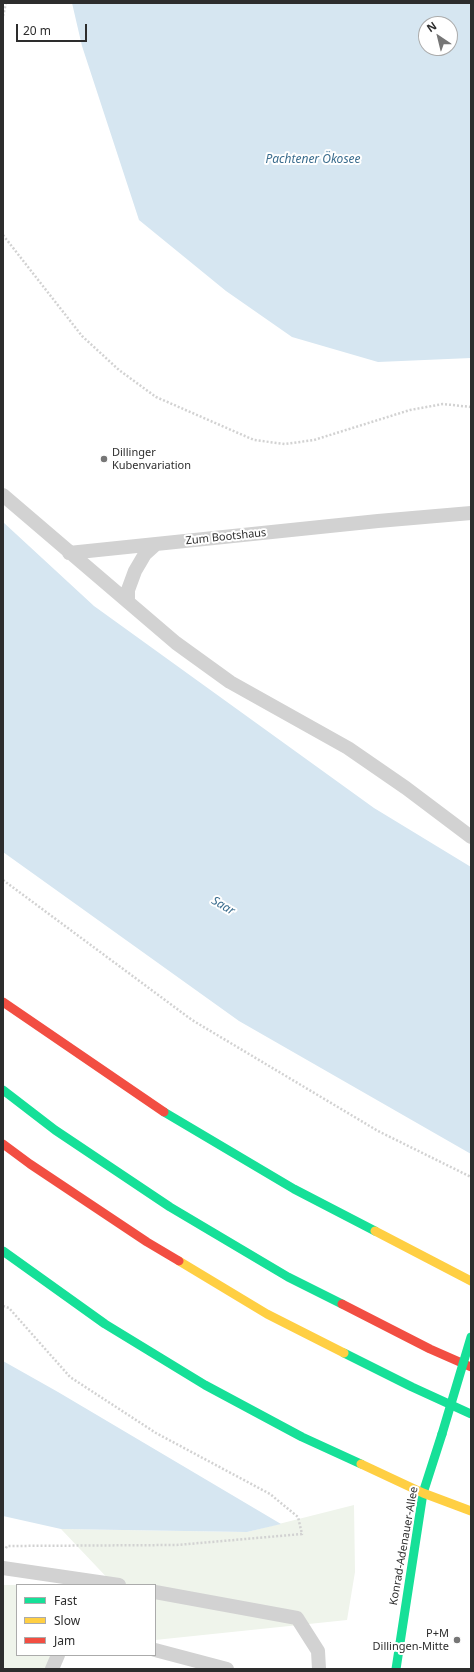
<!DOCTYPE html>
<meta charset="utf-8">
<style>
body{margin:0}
#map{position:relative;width:474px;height:1672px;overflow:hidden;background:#fff;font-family:"Noto Sans",sans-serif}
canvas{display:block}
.frame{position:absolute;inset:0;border:4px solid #2d2d2d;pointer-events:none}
.legend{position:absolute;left:16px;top:1584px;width:140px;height:72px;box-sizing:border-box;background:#fff;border:1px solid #ababab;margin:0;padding:5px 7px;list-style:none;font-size:12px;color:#2d2d2d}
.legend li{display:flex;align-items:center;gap:8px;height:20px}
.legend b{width:20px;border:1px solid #ababab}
.north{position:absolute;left:418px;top:16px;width:40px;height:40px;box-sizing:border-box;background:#fff;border:1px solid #ababab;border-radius:50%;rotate:325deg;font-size:11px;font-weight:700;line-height:16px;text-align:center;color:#2d2d2d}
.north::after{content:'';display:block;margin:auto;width:14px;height:18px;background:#767676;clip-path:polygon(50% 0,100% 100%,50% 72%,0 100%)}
.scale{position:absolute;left:16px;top:24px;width:71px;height:18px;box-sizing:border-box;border:2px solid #2d2d2d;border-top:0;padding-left:5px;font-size:12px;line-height:14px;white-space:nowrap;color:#2d2d2d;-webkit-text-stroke:3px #fff;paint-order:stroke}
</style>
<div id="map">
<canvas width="474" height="1672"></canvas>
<div class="frame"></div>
<ul class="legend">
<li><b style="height:5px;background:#16e098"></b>Fast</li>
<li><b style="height:5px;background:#ffcf43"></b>Slow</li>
<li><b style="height:5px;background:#f24e42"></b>Jam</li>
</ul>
<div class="north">N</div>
<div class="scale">20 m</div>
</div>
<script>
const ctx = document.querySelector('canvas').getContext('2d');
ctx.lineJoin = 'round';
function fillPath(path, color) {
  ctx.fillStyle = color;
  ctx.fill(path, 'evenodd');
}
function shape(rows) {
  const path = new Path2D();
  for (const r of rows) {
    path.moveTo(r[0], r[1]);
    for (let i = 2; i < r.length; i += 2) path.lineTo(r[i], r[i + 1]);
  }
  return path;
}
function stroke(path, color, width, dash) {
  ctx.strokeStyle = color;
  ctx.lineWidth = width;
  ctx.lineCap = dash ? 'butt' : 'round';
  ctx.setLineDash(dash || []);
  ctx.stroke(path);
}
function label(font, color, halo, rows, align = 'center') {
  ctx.font = font + ' "Noto Sans",sans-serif';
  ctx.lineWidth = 4;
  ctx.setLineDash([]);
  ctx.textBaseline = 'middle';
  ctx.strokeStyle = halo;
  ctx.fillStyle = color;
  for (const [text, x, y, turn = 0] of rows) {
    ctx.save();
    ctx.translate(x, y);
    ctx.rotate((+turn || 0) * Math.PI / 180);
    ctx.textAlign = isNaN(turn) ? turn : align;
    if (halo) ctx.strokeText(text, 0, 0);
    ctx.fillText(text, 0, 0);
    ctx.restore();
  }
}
fillPath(shape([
 [354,1505,355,1572,347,1620,155,1640,155,1585,114,1585,61,1529,247,1532],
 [3,1585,17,1585,17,1655,52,1655,49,1669,3,1669]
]), '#eff4eb');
fillPath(shape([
 [72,3,471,3,471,358,378,362,292,337,226,291,139,220,82,46],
 [426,24,450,24,450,48,426,48],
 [3,522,94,606,374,808,471,867,471,1154,239,1021,3,852],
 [3,1361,58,1392,281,1524,247,1532,61,1529,3,1516]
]), '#d6e6f1');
stroke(shape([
 [3,16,6,3],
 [3,235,82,336,119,370,156,397,254,440,285,444,314,440,410,410,443,404,471,407],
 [3,880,192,1020,378,1131,471,1177],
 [3,1306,9,1308,70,1377,156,1433,270,1494,298,1517,302,1534,177,1545,7,1546,5,1550]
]), '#d2d2d2', 2.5, [2, 2]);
stroke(shape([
 [3,495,176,643,230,682,348,748,406,788,471,837],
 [69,553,378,521,471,513],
 [128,602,128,590,135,571,145,554,156,544],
 [3,1568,119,1585],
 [155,1592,297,1618,318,1651,319,1669],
 [155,1650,227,1669],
 [52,1669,58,1655]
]), '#d2d2d2', 14);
stroke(shape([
 [3,1090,55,1130,170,1207,288,1277,342,1304],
 [164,1112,294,1189,375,1231],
 [3,1251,105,1324,205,1385,302,1437,361,1464],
 [344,1353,412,1387,471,1414],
 [396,1669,423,1493,442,1434]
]), '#16e098', 9);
stroke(shape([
 [375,1231,471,1281],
 [179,1261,267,1314,344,1353],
 [361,1464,423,1493,471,1511]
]), '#ffcf43', 9);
stroke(shape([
 [3,1002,164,1112],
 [3,1144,30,1164,147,1242,179,1261],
 [342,1304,430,1349,471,1367]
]), '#f24e42', 9);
stroke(shape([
 [442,1434,471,1337]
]), '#16e098', 9);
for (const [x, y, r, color] of [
 [104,459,4,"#767676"],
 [457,1640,4,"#767676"]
]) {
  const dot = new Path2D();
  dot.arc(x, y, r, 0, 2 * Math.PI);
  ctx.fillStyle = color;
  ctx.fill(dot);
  stroke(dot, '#fff', 1.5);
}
label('11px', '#2d2d2d', '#fff', [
 ["Dillinger",112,453],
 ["Kubenvariation",112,466],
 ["P+M",449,1634,"right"],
 ["Dillingen-Mitte",449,1647,"right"]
], 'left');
label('11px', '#2d2d2d', '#fff', [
 ["Zum Bootshaus",226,537,-6],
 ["Konrad-Adenauer-Allee",404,1546,-80]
]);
label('italic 12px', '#3b6d8e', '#fff', [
 ["Pachtener Ökosee",313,160],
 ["Saar",223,906,31]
]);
</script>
